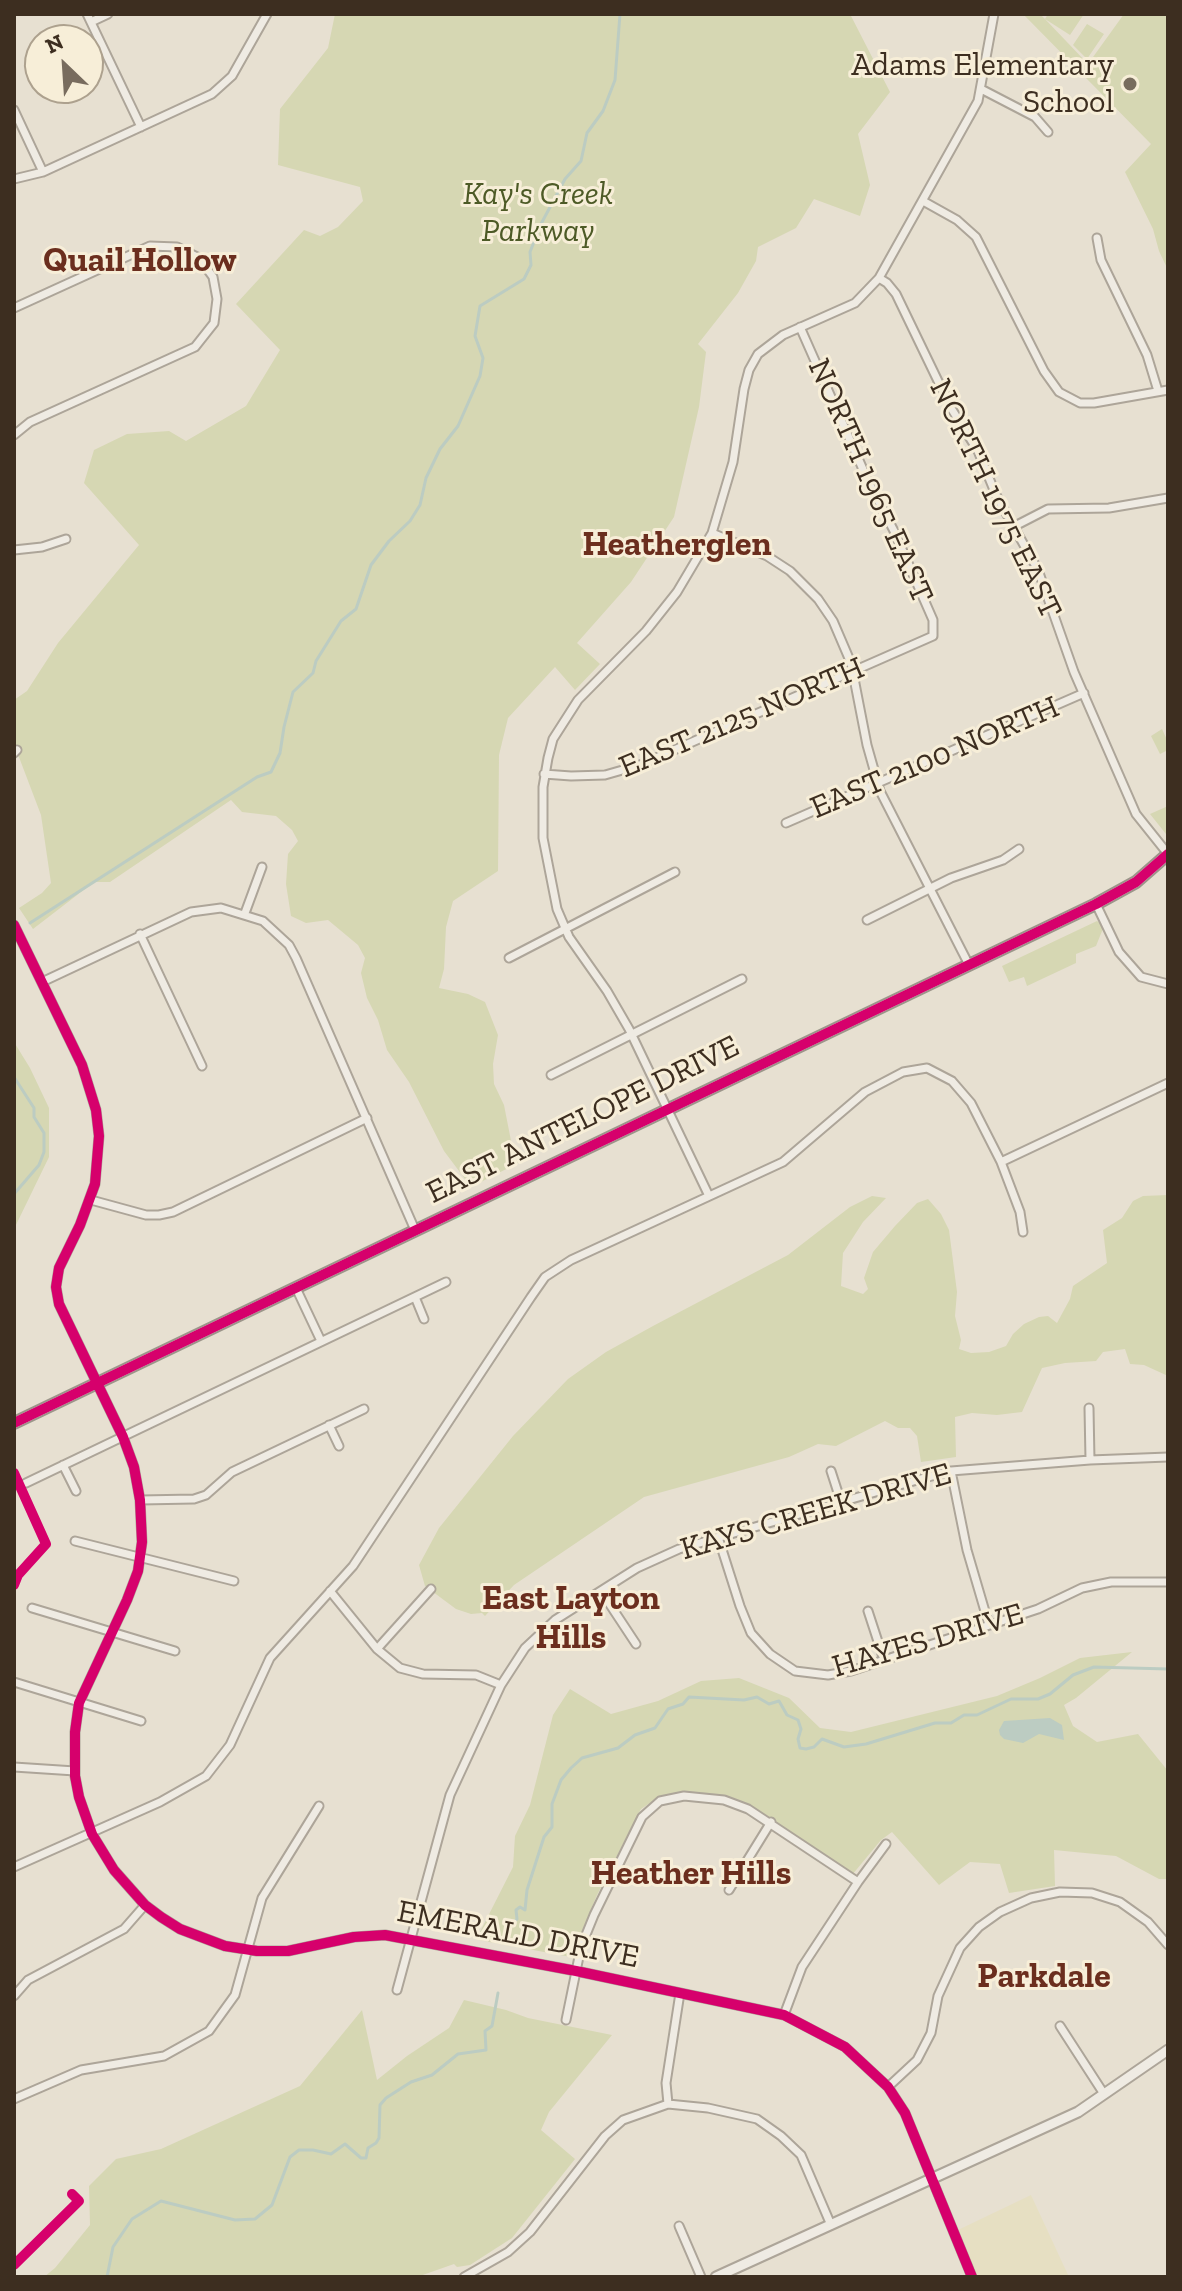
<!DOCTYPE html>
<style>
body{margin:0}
#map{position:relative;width:1182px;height:2291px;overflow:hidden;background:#e7e0d1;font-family:"Zilla Slab",serif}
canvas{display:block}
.frame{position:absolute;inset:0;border:16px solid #3d2e20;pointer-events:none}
.north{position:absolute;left:24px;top:24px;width:80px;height:80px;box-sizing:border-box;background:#f7eed8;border:2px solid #ada18e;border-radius:50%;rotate:335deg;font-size:22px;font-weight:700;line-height:32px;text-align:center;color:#3d2e20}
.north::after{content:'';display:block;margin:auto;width:28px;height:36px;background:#786c5e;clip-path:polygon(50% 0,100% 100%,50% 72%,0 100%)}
</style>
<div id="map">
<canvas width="1182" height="2291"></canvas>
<div class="frame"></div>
<div class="north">N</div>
</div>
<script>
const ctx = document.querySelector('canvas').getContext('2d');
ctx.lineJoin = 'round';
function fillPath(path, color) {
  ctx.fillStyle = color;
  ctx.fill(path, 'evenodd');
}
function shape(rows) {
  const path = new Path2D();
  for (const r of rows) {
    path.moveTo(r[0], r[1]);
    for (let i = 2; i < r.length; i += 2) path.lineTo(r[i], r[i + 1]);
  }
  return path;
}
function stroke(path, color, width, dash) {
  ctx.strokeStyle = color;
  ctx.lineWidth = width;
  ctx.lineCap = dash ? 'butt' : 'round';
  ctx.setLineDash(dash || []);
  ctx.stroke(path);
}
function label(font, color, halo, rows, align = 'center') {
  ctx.font = font + ' "Zilla Slab",serif';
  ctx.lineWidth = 6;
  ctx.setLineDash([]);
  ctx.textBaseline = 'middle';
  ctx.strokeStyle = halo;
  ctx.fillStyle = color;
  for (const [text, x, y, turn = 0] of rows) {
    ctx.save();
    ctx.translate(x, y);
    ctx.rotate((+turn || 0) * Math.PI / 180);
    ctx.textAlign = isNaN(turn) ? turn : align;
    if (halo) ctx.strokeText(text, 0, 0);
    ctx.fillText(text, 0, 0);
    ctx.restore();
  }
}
fillPath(shape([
 [1031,2195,1069,2277,977,2277,958,2230]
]), '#e6dfc2');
fillPath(shape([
 [335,14,850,14,890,92,858,134,870,185,860,216,814,199,796,228,758,247,756,261,738,293,698,344,706,352,699,407,674,517,631,582,577,643,600,664,575,690,555,667,508,718,499,755,498,871,453,901,446,927,444,969,439,988,468,994,485,1002,498,1035,493,1064,494,1084,504,1105,512,1146,522,1161,471,1187,444,1151,409,1082,387,1050,378,1020,367,998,361,973,365,958,358,945,328,920,306,923,291,916,286,884,288,854,298,841,292,830,276,816,242,812,231,800,110,882,94,882,33,929,19,908,42,893,51,883,41,815,14,744,14,700,27,691,58,643,139,545,84,483,94,450,127,434,169,431,186,441,246,406,280,350,236,304,304,230,320,236,338,227,363,201,360,187,278,165,280,109,328,48],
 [1023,14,1040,14,1045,19,1048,14,1084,14,1070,35,1045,19,1088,64,1124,14,1168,14,1168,270,1159,251,1153,229,1125,172,1151,144],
 [1087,24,1104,34,1087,59,1073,45],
 [1162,729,1168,742,1168,750,1160,754,1151,736],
 [1168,806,1168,832,1166,834,1150,814],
 [1097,921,1104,926,1096,946,1076,954,1076,963,1027,986,1024,977,1009,982,1002,966],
 [14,1042,30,1068,49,1108,49,1157,14,1229],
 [1168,1195,1168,1376,1144,1365,1130,1364,1125,1349,1103,1352,1096,1361,1065,1363,1042,1368,1022,1412,997,1415,972,1413,955,1417,956,1457,921,1462,917,1436,910,1428,898,1428,885,1421,836,1446,818,1444,789,1457,644,1497,514,1585,485,1616,482,1613,471,1614,456,1609,425,1586,419,1565,439,1528,513,1436,568,1379,606,1352,653,1326,788,1255,850,1207,872,1196,886,1198,863,1222,843,1253,841,1286,863,1294,868,1289,864,1278,873,1252,895,1226,917,1203,928,1199,941,1214,949,1230,957,1292,955,1316,961,1340,959,1349,971,1353,989,1352,1006,1346,1013,1334,1024,1324,1039,1317,1048,1316,1057,1323,1070,1299,1073,1286,1107,1263,1103,1230,1122,1218,1133,1201,1143,1196],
 [1132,1652,1076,1698,1064,1705,1073,1726,1097,1742,1138,1734,1168,1771,1168,1879,1159,1879,1116,1856,1054,1850,1055,1886,1009,1893,1000,1864,970,1862,939,1885,892,1832,881,1840,852,1875,764,1816,717,1797,678,1793,653,1801,641,1809,597,1895,571,1957,479,1940,480,1932,513,1867,515,1836,530,1805,553,1715,570,1689,611,1714,658,1701,701,1681,739,1678,789,1698,820,1728,851,1732,997,1696,1040,1678,1080,1658],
 [464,2000,506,2010,528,2018,612,2035,549,2112,541,2130,575,2159,512,2238,470,2265,457,2267,454,2264,417,2277,44,2277,55,2268,90,2225,89,2186,116,2159,161,2149,300,2086,362,2010,377,2080,407,2056,449,2028]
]), '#d6d7b3');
fillPath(shape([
 [1050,1718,1062,1725,1064,1740,1039,1734,1023,1743,1004,1739,1000,1735,999,1730,1004,1721]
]), '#bcccc2');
stroke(shape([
 [30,923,257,777,271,772,280,753,284,727,293,692,313,673,316,661,341,621,356,609,371,565,389,541,410,521,420,505,426,478,440,449,458,426,480,376,483,358,475,336,480,306,524,279,531,265,530,252,541,224,565,179,581,161,587,133,603,111,615,80,620,14],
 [14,1077,34,1108,34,1117,44,1133,44,1152,39,1165,14,1194],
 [508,1928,517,1919,516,1910,520,1907,525,1910,527,1890,544,1837,552,1827,552,1804,561,1780,571,1768,582,1758,618,1748,635,1735,655,1728,668,1709,683,1704,689,1697,744,1700,757,1697,769,1704,779,1701,787,1715,798,1720,801,1729,798,1739,800,1748,806,1749,814,1747,822,1739,844,1747,866,1744,935,1723,951,1723,964,1715,977,1715,1011,1699,1038,1699,1050,1694,1073,1675,1094,1667,1168,1669],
 [107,2277,113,2247,132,2219,161,2201,235,2220,255,2219,272,2205,290,2157,299,2150,313,2150,331,2154,345,2144,361,2158,366,2158,368,2148,376,2143,379,2138,380,2105,386,2098,411,2082,432,2075,458,2054,486,2050,485,2031,492,2026,498,1993]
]), '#bcccc2', 3);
const minor = shape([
 [87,14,141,127],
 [91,22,108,14],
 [981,89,1035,117,1048,132],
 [14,110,43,172],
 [14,179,43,172,212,94,232,76,267,14],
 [923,201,957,220,976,237,1044,371,1059,392,1080,403,1094,403,1168,390],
 [1097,238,1101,260,1147,355,1158,391],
 [879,278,887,283,896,294,951,408,978,451,996,495,1038,570,1074,672,1136,814,1168,854],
 [14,308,150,246,177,247,199,258,213,277,217,299,214,323,195,347,30,422,14,435],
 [1013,527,1048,509,1109,508,1168,498],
 [712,533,767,556,790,571,818,599,833,621,851,663,867,745,880,791,968,963],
 [14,550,42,547,66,539],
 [14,753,17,750],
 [544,774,571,776,605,775,640,765,933,636,933,620,894,531,869,483,800,327],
 [786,823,1084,693],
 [1096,904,1119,952,1141,977,1168,984],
 [245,913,262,867],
 [867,920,951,878,1003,860,1019,849],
 [14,925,82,1065,96,1110,99,1136,95,1184,80,1225,59,1268,56,1287,59,1304,123,1437,134,1467,140,1500,142,1542,138,1571,127,1600,79,1703,75,1732,75,1776,79,1797,92,1834,114,1870,145,1905,161,1917,180,1929,225,1946,257,1951,288,1951,354,1937,385,1935,576,1971,784,2015,845,2047,888,2087,905,2113,972,2277],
 [140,934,202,1066],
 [509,958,675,872],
 [42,982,191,912,221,908,263,921,289,945,296,958,415,1230],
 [551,1075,742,979],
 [1001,1162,1168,1083],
 [709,1196,629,1029,607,991,569,937,557,909,543,838,543,787,548,758,553,739,578,700,646,631,677,592,712,533,733,462,744,389,749,370,758,354,783,335,855,303,879,278,978,101,994,14],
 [91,1200,146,1215,159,1215,173,1212,367,1118],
 [296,1288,321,1341],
 [415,1297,424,1319],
 [1089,1408,1090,1460],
 [329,1425,339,1446],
 [63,1465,76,1491],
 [831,1471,841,1502],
 [951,1471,967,1550,989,1625],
 [26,1483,446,1282],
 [140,1500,194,1499,206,1495,232,1472,364,1409],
 [718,1537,740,1606,751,1633,770,1654,795,1671,828,1675,851,1671,1038,1609,1082,1588,1111,1582,1168,1582],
 [75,1541,234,1581],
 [330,1591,377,1649,400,1668,423,1674,476,1675,501,1685],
 [601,1591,636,1644],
 [32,1608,175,1651],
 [868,1611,884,1660],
 [377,1649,431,1589],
 [14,1682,141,1721],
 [14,1767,75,1771],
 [14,1867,160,1802,206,1776,230,1745,270,1658,353,1566,531,1297,545,1277,571,1260,783,1162,865,1092,903,1072,927,1068,952,1081,971,1103,1001,1162,1020,1212,1023,1232],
 [729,1890,771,1822],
 [397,1990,450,1795,501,1685,525,1648,555,1620,637,1568,679,1549,924,1478,951,1471,1090,1460,1168,1457],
 [14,1996,28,1980,124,1929,145,1905],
 [784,2015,802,1967,858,1882,886,1844],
 [566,2020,581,1947,594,1915,642,1817,660,1801,684,1796,724,1800,748,1809,858,1882],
 [1060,2026,1104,2094],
 [888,2087,917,2060,931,2033,938,1996,960,1948,979,1927,1000,1912,1031,1898,1060,1892,1092,1893,1120,1902,1148,1922,1168,1945],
 [14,2099,81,2070,164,2056,209,2031,235,1995,262,1898,319,1806],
 [668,2104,666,2083,680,1993],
 [679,2226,701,2277],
 [464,2277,508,2252,530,2232,605,2136,623,2120,668,2104,708,2108,757,2119,781,2136,801,2155,831,2225]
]);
const tertiary = shape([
 [716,2277,1078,2112,1168,2050]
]);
const secondary = shape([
 [14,1423,1096,904,1136,882,1168,854]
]);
stroke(minor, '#ada599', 11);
stroke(tertiary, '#ada599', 13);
stroke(secondary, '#9c958a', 14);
stroke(minor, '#efebe3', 7);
stroke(tertiary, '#efebe3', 9);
stroke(secondary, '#efebe3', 10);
stroke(shape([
 [14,925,82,1065,96,1110,99,1136,95,1184,80,1225,59,1268,56,1287,59,1304,123,1437,134,1467,140,1500,142,1542,138,1571,127,1600,79,1703,75,1732,75,1776,79,1797,92,1834,114,1870,145,1905,161,1917,180,1929,225,1946,257,1951,288,1951,354,1937,385,1935,576,1971,784,2015,845,2047,888,2087,905,2113,972,2277],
 [14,1423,1096,904,1136,882,1168,854],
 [14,1473,46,1544,18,1575,14,1585],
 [14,2265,79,2201,72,2194]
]), '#d6006c', 10);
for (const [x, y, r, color] of [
 [1130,84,8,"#786c5e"]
]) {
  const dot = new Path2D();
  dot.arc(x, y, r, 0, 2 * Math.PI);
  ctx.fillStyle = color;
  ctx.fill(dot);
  stroke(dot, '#f7eed8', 3);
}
label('32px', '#3d2e20', '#f7eed8', [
 ["Adams Elementary",1114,66],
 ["School",1114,103]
], 'right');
label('italic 32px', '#4d5a26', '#f7eed8', [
 ["Kay's Creek",538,195],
 ["Parkway",538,232]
]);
label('32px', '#3d2e20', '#f7eed8', [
 ["NORTH 1965 EAST",870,481,66],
 ["NORTH 1975 EAST",995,499,64],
 ["EAST 2125 NORTH",742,718,-23],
 ["EAST 2100 NORTH",935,758,-23],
 ["EAST ANTELOPE DRIVE",583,1120,-26],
 ["KAYS CREEK DRIVE",816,1512,-16],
 ["HAYES DRIVE",928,1641,-16],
 ["EMERALD DRIVE",518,1935,11]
]);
label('bold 34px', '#6b2e1e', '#f7eed8', [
 ["Quail Hollow",140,261],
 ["Heatherglen",677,545],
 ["East Layton",571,1599],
 ["Hills",571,1638],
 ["Heather Hills",691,1874],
 ["Parkdale",1044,1977]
]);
</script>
